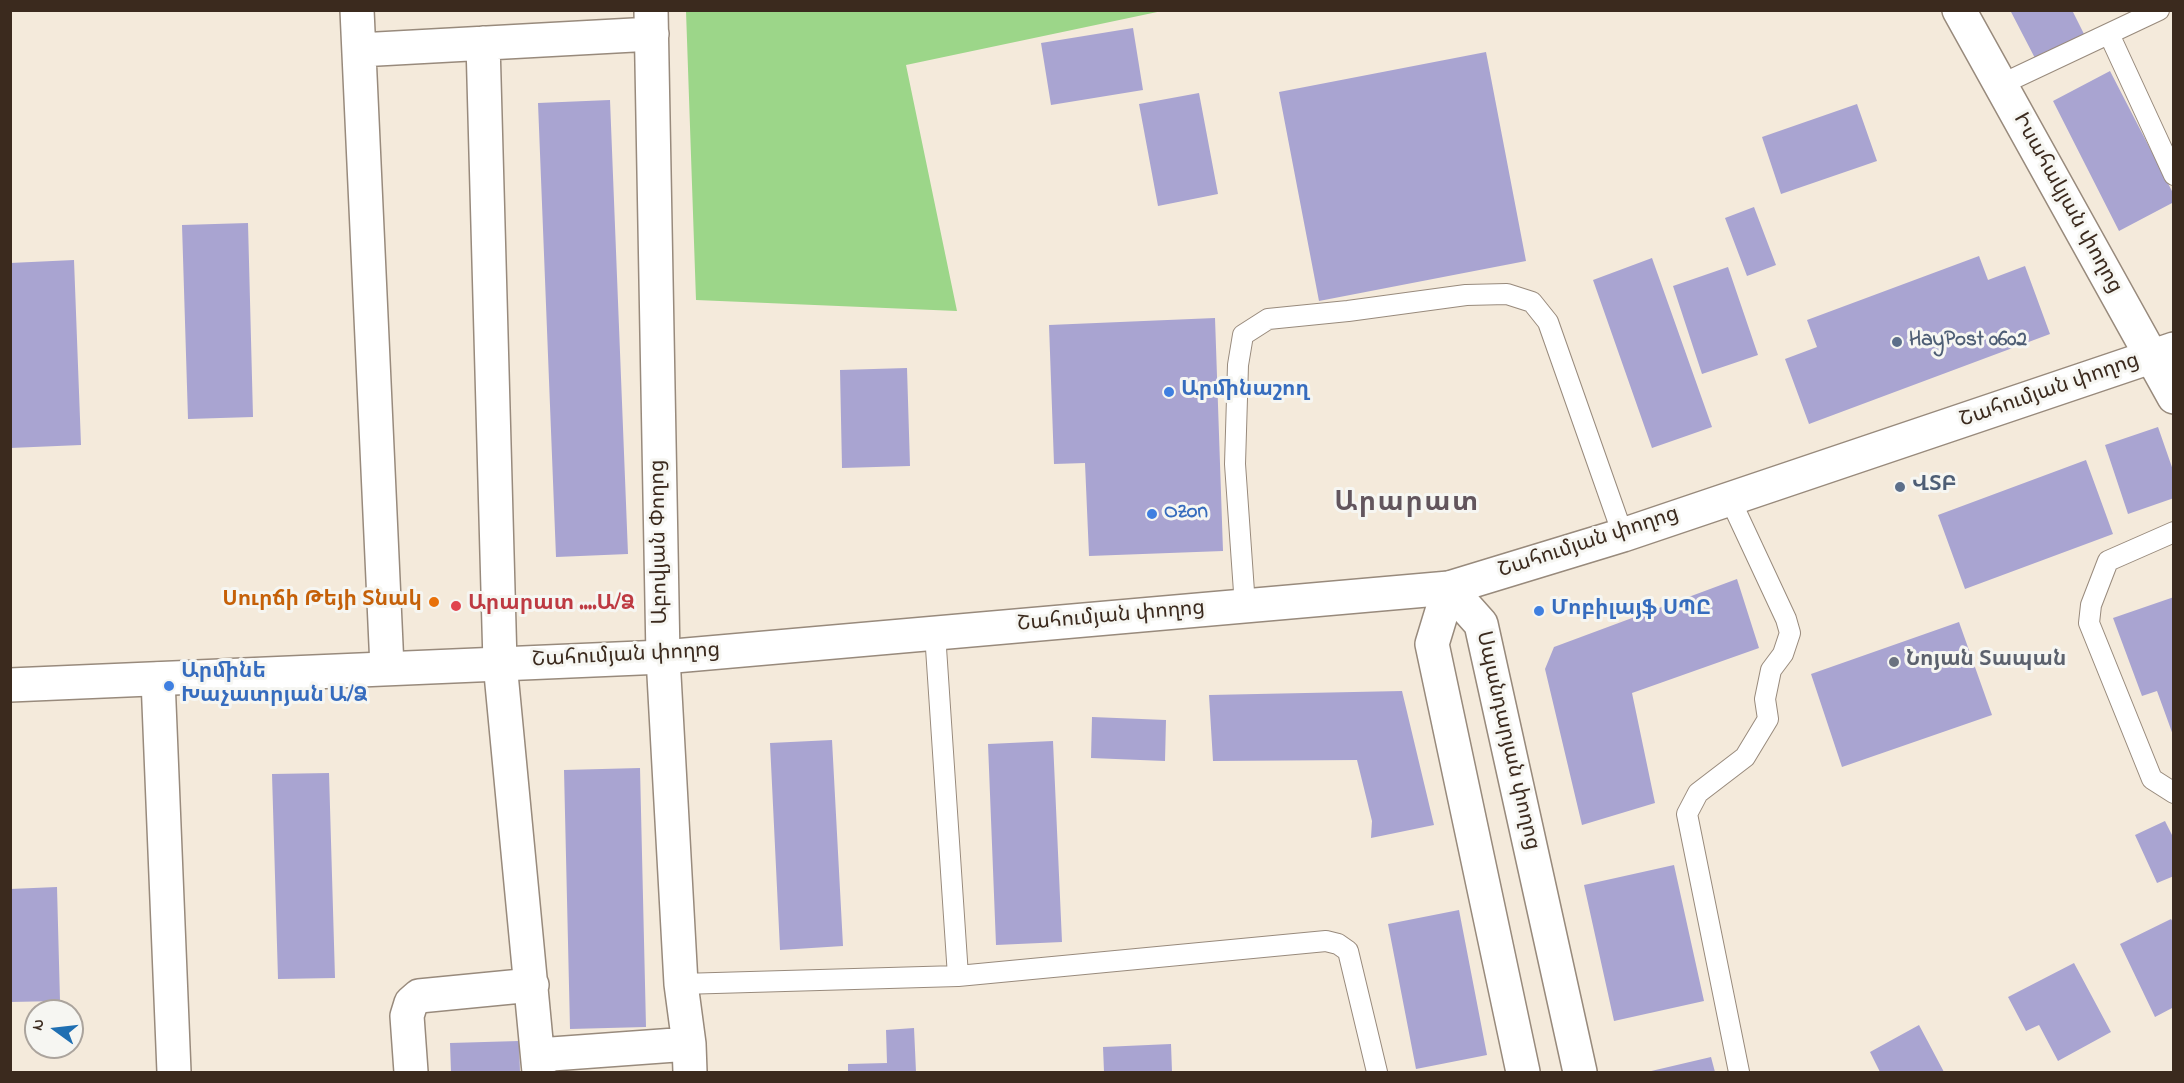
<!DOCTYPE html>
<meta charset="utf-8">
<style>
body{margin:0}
#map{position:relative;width:2184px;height:1083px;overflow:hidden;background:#f4eadb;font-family:"Indie Flower",sans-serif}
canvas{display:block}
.frame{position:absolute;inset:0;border:12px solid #3b2a1e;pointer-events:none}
.north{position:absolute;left:24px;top:999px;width:60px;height:60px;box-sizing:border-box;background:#f6f6f2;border:2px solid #aba49d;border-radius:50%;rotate:285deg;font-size:16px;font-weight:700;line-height:24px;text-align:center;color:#3b2a1e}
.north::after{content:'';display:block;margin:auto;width:21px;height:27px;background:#1f6fb2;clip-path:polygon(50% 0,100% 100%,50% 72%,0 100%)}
</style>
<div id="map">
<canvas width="2184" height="1083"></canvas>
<div class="frame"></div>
<div class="north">N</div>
</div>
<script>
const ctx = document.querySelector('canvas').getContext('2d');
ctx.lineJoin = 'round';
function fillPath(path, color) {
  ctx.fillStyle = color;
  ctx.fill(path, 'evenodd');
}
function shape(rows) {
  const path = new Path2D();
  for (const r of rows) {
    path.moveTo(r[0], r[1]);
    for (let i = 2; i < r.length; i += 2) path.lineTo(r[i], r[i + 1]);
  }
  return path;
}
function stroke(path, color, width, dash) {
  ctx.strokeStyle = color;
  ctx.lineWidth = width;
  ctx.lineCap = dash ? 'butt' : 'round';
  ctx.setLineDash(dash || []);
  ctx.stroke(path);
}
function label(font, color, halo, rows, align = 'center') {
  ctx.font = font + ' "Indie Flower","Noto Sans Armenian",sans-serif';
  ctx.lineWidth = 6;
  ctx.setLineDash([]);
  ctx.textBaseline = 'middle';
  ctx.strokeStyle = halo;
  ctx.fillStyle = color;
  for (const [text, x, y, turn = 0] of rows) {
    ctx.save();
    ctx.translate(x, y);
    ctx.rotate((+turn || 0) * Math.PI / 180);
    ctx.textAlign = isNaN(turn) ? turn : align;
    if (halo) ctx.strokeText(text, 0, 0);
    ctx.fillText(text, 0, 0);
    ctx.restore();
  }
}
fillPath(shape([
 [686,11,686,10,1162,11,906,65,957,311,696,300]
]), '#9cd689');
fillPath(shape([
 [2010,10,2072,10,2085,36,2037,62],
 [1133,28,1143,90,1051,105,1041,43],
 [1486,52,1526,261,1319,301,1279,92],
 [2110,71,2174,195,2174,202,2119,231,2053,101],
 [1199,93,1218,194,1158,206,1139,104],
 [610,100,628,554,556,557,538,103],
 [1857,104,1877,161,1781,194,1762,137],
 [1754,207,1776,265,1747,276,1725,218],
 [248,223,253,417,188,419,182,225],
 [1979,256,1988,280,2025,266,2050,334,1809,424,1785,359,1817,347,1807,320],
 [1652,258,1712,427,1652,448,1593,280],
 [74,260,81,445,10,448,10,263],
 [1728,267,1758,355,1702,374,1673,286],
 [1215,318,1223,551,1089,556,1085,463,1054,464,1049,325],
 [907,368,910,466,842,468,840,370],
 [2158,427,2174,473,2174,498,2128,514,2105,445],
 [2086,460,2113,534,1965,589,1938,515],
 [1737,579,1759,648,1632,693,1655,803,1582,825,1545,669,1554,647],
 [2174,597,2174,735,2173,735,2157,691,2142,696,2113,618],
 [1959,622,1992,715,1842,767,1811,674],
 [1402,691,1434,825,1371,838,1372,821,1357,760,1213,761,1209,695],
 [1092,717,1166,720,1165,761,1091,758],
 [832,740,843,946,780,950,770,743],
 [1053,741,1062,942,996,945,988,744],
 [640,768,646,1027,570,1029,564,770],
 [329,773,335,978,278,979,272,774],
 [2165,821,2174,839,2174,876,2157,883,2135,835],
 [1674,865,1704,1001,1614,1021,1584,885],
 [57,887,60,1001,10,1002,10,889],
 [1459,910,1487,1055,1416,1069,1388,924],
 [2171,919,2174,924,2174,1007,2155,1017,2120,944],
 [2074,963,2111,1032,2058,1061,2039,1025,2026,1031,2008,997],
 [1919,1025,1944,1072,1880,1072,1870,1052],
 [914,1028,916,1072,848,1072,848,1064,887,1063,886,1030],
 [519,1041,520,1072,451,1072,450,1043],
 [1171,1044,1172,1072,1104,1072,1103,1047],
 [1711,1057,1715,1072,1647,1072]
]), '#a9a4d1');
const service = shape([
 [2109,34,2174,175],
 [2000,85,2159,10],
 [1730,499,1786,619,1790,633,1783,654,1771,670,1765,699,1768,719,1745,757,1698,793,1687,814,1739,1072],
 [2174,532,2108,561,2091,605,2089,623,2152,779,2174,793],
 [1245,606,1235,464,1238,365,1243,335,1268,319,1348,311,1466,295,1507,294,1532,302,1548,322,1623,535],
 [935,633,958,976],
 [681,984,958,976,1326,941,1338,944,1348,951,1377,1072]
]);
const minor = shape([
 [357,10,387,667],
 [651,10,663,657,681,984,689,1044,690,1072],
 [1959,10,2174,397],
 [483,43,500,663,539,1072],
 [359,50,652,34],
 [1449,588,1481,624,1580,1072],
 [1449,588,1432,644,1523,1072],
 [158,679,174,1072],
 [538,1055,689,1044],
 [411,1072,407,1016,411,1003,419,996,532,985]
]);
const secondary = shape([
 [10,685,663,657,1449,588,1623,535,2174,349]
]);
stroke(service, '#988a7c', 22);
stroke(minor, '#988a7c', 36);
stroke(secondary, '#988a7c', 36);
stroke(service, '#fff', 20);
stroke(minor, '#fff', 33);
stroke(secondary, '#fff', 33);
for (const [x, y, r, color] of [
 [1897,342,6,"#5c6f8a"],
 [1169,392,6,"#3f7fe0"],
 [1900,487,6,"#5c6f8a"],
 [1152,514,6,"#3f7fe0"],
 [434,602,6,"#e8710a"],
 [456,606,6,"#e0444e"],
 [1539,611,6,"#3f7fe0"],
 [1894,662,6,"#6b7280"],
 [169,686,6,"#3f7fe0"]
]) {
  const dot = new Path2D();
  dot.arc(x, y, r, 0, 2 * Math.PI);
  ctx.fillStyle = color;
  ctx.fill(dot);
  stroke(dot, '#f6f6f2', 2);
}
label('21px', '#3b2a1e', '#f6f6f2', [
 ["Իսահակյան փողոց",2066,204,61],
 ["Շահումյան փողոց",2050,392,-19],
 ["Աբովյան Փողոց",661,542,-91],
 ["Շահումյան փողոց",1589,544,-18],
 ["Շահումյան փողոց",1111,618,-5],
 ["Շահումյան փողոց",626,657,-3],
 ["Սպանդարյան փողոց",1506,741,77]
]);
label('bold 21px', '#4e5e75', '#f6f6f2', [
 ["HayPost 0602",1909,342],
 ["ՎՏԲ",1912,487]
], 'left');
label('bold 21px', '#366cbe', '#f6f6f2', [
 ["Արմինաշող",1181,392],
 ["Ozon",1164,514],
 ["Մոբիլայֆ ՍՊԸ",1551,611],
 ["Արմինե",181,674],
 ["Խաչատրյան Ա/Ձ",181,698]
], 'left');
label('bold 21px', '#c56008', '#f6f6f2', [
 ["Սուրճի Թեյի Տնակ",422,602]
], 'right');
label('bold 21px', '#be3a42', '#f6f6f2', [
 ["Արարատ ....Ա/Ձ",468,606]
], 'left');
label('bold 21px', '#5b616d', '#f6f6f2', [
 ["Նոյան Տապան",1906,662]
], 'left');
ctx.letterSpacing = '1.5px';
label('bold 27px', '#62555d', '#f6f6f2', [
 ["Արարատ",1407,506]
]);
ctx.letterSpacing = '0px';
</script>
